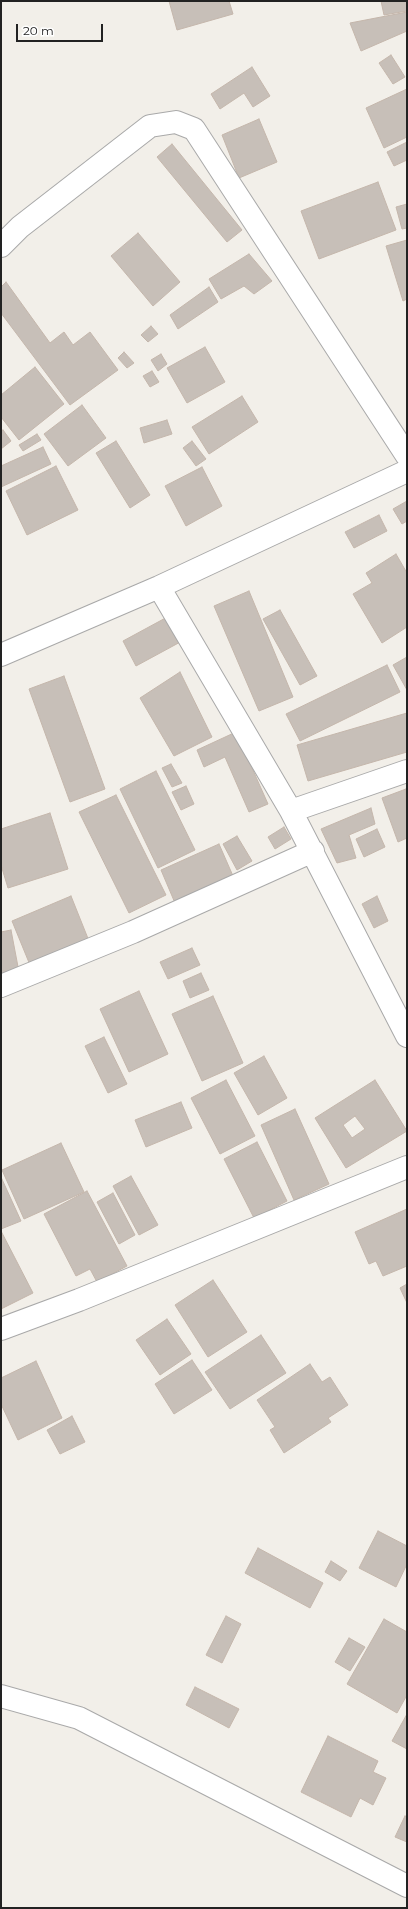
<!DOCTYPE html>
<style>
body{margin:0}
#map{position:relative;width:408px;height:1909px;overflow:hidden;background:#f2efe9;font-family:Montserrat,sans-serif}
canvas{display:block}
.frame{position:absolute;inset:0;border:2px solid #222;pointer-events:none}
.scale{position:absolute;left:16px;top:24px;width:87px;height:18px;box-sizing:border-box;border:2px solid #222;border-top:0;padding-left:5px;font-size:12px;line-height:14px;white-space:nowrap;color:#222;-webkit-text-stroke:3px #fff;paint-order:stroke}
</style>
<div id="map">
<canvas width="408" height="1909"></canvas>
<div class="frame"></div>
<div class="scale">20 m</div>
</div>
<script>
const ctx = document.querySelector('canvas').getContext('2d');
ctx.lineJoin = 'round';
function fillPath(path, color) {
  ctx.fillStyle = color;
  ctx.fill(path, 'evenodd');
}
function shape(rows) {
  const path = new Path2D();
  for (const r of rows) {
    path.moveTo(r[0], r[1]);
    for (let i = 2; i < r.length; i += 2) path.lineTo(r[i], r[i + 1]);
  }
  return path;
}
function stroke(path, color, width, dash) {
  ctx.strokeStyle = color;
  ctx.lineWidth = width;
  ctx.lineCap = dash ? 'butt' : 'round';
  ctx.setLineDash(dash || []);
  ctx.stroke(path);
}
const building = shape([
 [169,1,229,1,233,14,177,30,169,1],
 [381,1,407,1,407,11,384,15,381,1],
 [407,12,407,31,361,51,350,23,407,12],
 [391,55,405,77,393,84,379,63,391,55],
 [252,67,270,96,253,107,244,93,220,109,211,94,252,67],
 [407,89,407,137,384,148,366,108,407,89],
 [259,119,277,162,239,178,222,135,259,119],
 [407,142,407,160,394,166,387,152,407,142],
 [172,144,242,230,227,242,157,157,172,144],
 [378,182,396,230,319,259,301,211,378,182],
 [407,204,407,228,402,229,396,207,407,204],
 [138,233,180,282,153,306,111,256,138,233],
 [407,240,407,299,403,301,386,246,407,240],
 [249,254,272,281,254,294,244,286,221,299,209,279,249,254],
 [6,282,50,343,64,332,73,345,90,332,118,370,70,405,1,313,1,287,6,282],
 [209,287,218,302,178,329,170,315,209,287],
 [151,326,158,334,148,342,141,335,151,326],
 [205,347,225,382,187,403,167,368,205,347],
 [124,352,134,363,127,368,118,358,124,352],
 [161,354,167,364,158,371,151,360,161,354],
 [35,367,64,404,19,440,1,417,1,395,35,367],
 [152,371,159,382,150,387,143,376,152,371],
 [242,396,258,422,209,454,192,427,242,396],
 [82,405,106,438,68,466,44,434,82,405],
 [167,420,172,434,144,443,140,428,167,420],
 [3,430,11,441,1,449,1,431,3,430],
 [37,434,41,440,23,451,19,445,37,434],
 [116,441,150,495,130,508,96,453,116,441],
 [192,441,206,459,196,466,183,448,192,441],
 [43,447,51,464,1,487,1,466,43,447],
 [56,466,78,510,27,535,6,491,56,466],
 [202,467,222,506,186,526,165,486,202,467],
 [407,501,407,521,402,524,393,509,407,501],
 [379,515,387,531,354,548,345,532,379,515],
 [396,554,407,573,407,627,382,643,353,594,372,583,366,573,396,554],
 [249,591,293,697,259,711,214,606,249,591],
 [280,610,317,676,300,685,263,619,280,610],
 [171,615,184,640,136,666,123,641,171,615],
 [407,657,407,690,393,665,407,657],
 [387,665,400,692,300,741,286,714,387,665],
 [180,672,212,737,174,756,140,698,180,672],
 [64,676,105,789,70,802,29,689,64,676],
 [407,713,407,752,308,781,297,745,407,713],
 [236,732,268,804,249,812,225,757,204,767,197,750,236,732],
 [171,764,182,783,172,787,162,768,171,764],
 [156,771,195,850,158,868,120,789,156,771],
 [186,786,194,804,181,810,172,792,186,786],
 [406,789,407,838,398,842,382,798,406,789],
 [116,795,166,895,129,913,79,812,116,795],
 [371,808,375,824,349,835,356,858,337,863,321,829,371,808],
 [50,813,68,869,8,888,1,865,1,829,50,813],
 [284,827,291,839,275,849,268,837,284,827],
 [377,829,385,847,364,857,356,839,377,829],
 [237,836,252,861,237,870,223,844,237,836],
 [219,844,233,876,175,903,161,870,219,844],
 [71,896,89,941,30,965,12,921,71,896],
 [377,896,388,921,374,928,362,904,377,896],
 [11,930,19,972,1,976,1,932,11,930],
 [192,948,200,965,168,979,160,962,192,948],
 [201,973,209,990,190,998,183,981,201,973],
 [139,991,168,1054,129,1072,100,1009,139,991],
 [213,996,243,1063,202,1081,172,1014,213,996],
 [104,1037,127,1084,108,1093,85,1046,104,1037],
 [264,1056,287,1098,258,1115,234,1073,264,1056],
 [226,1080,255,1136,220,1154,191,1098,226,1080],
 [375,1080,407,1131,346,1168,315,1118,375,1080],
 [355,1116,365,1129,352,1138,343,1125,355,1116],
 [181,1102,192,1128,146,1147,135,1120,181,1102],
 [295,1109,329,1184,294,1200,261,1125,295,1109],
 [257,1142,287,1201,254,1218,224,1159,257,1142],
 [61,1143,84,1192,24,1219,2,1170,61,1143],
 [131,1176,158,1225,139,1235,113,1186,131,1176],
 [1,1177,21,1221,1,1229,1,1177],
 [87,1191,127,1266,97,1282,90,1269,76,1276,44,1214,87,1191],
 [113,1193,135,1235,119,1244,97,1202,113,1193],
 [407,1209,407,1266,383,1276,376,1261,369,1264,355,1232,407,1209],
 [1,1231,33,1293,1,1309,1,1231],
 [213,1280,247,1332,208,1357,175,1305,213,1280],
 [407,1284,407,1303,400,1288,407,1284],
 [167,1319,191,1354,160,1375,136,1340,167,1319],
 [261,1335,286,1373,230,1409,205,1372,261,1335],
 [192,1360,212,1390,174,1414,155,1384,192,1360],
 [36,1361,62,1418,18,1440,1,1404,1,1378,36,1361],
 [310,1364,322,1382,330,1377,348,1405,328,1418,331,1422,284,1453,270,1430,275,1427,257,1400,310,1364],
 [72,1416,85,1442,60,1454,47,1430,72,1416],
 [378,1531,407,1546,407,1564,396,1587,359,1568,378,1531],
 [258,1548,323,1583,310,1608,245,1573,258,1548],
 [331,1561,347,1571,340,1581,325,1572,331,1561],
 [226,1616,241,1624,222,1663,206,1655,226,1616],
 [384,1619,407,1632,407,1695,397,1713,347,1684,384,1619],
 [349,1638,365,1647,350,1671,335,1662,349,1638],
 [195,1687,239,1709,229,1728,186,1705,195,1687],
 [407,1714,407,1749,392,1741,407,1714],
 [328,1736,378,1761,373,1772,386,1778,373,1805,360,1798,351,1817,301,1792,328,1736],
 [405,1816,407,1817,407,1842,395,1837,405,1816]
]);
fillPath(building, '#c7bfb8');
stroke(building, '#c4b6ab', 1);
const street = shape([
 [1,246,20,227,150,126,176,122,194,129,407,456],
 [159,587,291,811,407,1036],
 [1,655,159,587,407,471],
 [291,811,407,771],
 [1,986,133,932,313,851],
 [1,1329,79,1300,407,1167],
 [1,1696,79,1718,407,1886]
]);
stroke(street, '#a9a9a9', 24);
stroke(street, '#fff', 22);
</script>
